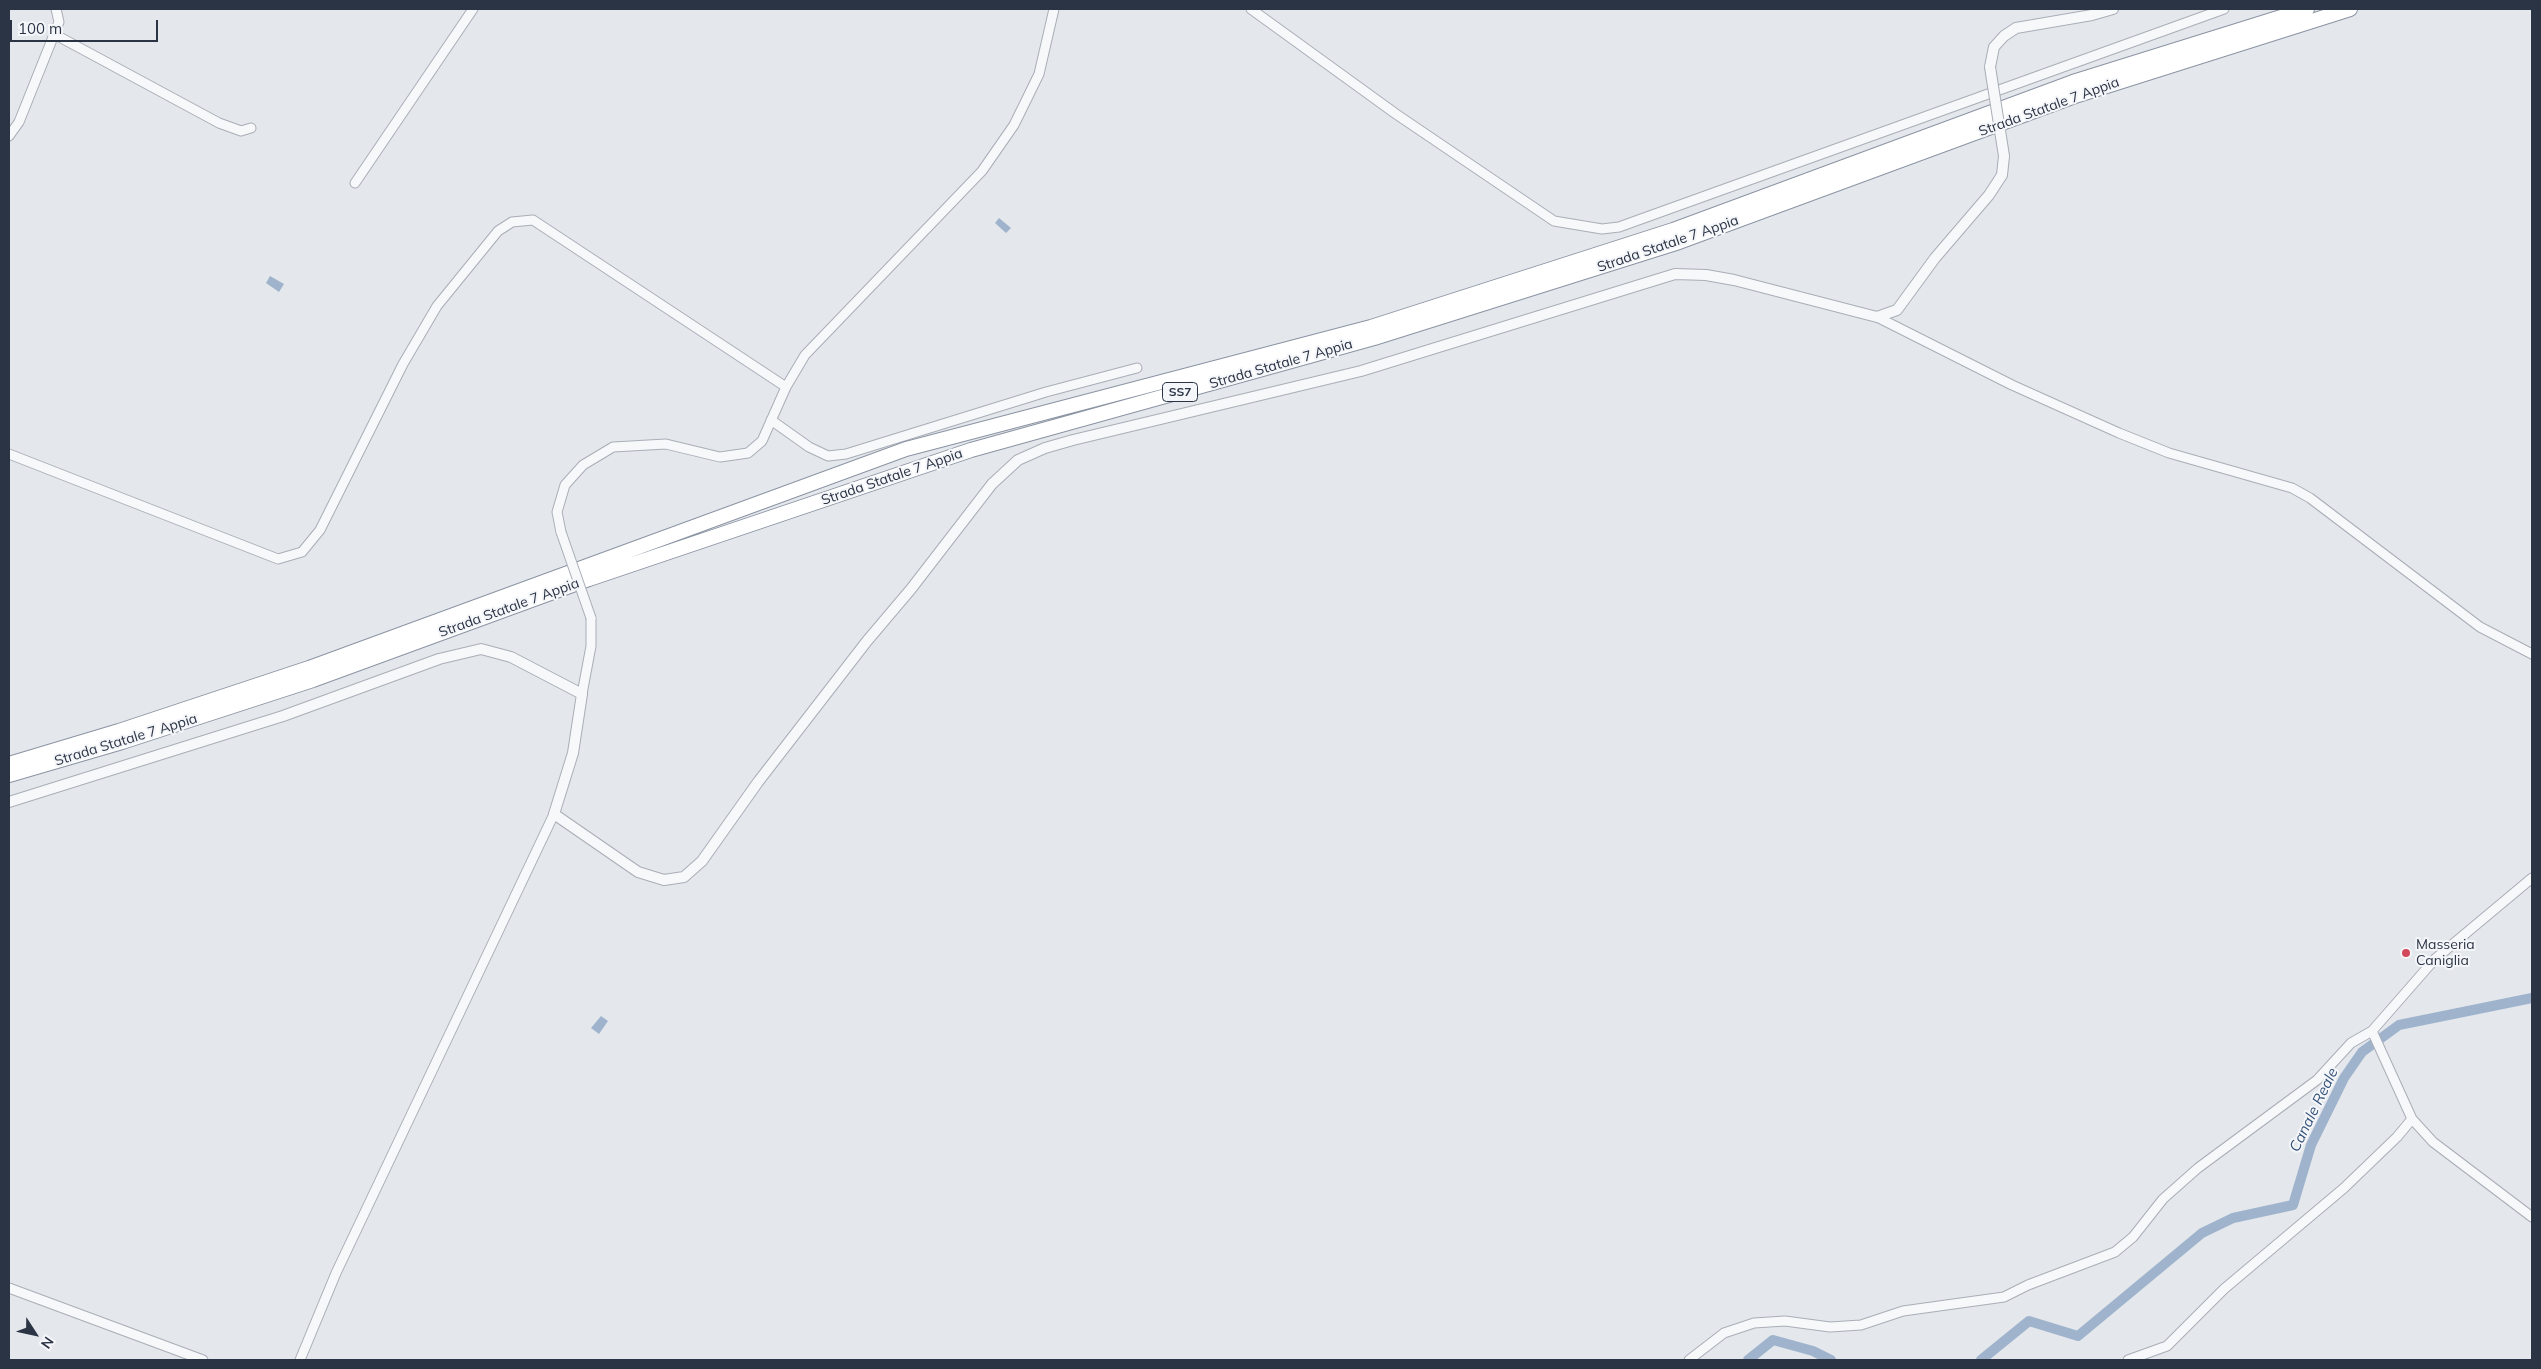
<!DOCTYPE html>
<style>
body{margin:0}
#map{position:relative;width:2541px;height:1369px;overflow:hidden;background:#e4e7ec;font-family:Mulish,sans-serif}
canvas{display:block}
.frame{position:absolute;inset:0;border:10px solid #2b3445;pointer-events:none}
.north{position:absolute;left:10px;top:1309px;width:50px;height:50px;-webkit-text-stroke:4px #f4f6f9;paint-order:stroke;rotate:125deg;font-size:14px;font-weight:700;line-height:20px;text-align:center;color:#2b3445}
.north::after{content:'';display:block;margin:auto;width:18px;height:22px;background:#2b3445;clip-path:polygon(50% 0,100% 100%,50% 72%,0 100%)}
.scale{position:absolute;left:10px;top:20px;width:148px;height:22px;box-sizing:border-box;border:2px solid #2b3445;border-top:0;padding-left:6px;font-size:15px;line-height:18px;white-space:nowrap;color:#2b3445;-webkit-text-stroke:4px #f4f6f9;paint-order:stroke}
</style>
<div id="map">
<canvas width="2541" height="1369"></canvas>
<div class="frame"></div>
<div class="north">N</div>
<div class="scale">100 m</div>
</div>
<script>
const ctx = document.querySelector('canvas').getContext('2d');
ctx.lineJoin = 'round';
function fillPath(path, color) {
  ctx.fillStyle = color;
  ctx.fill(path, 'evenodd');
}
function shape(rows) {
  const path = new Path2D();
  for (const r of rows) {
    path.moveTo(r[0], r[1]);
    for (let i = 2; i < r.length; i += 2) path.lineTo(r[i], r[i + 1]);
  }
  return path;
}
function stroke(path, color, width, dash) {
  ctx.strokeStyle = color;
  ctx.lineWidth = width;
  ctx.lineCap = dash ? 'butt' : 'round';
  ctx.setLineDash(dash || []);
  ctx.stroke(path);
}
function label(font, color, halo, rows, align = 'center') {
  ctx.font = font + ' Mulish,sans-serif';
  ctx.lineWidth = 4;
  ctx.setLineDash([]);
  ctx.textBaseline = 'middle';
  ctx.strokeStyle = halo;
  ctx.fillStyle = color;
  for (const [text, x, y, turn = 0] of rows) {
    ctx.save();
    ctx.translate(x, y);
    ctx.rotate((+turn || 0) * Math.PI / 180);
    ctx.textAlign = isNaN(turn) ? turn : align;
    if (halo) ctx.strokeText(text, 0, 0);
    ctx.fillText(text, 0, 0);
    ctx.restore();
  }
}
fillPath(shape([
 [999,218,1011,228,1006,233,995,223],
 [270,276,284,284,279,292,266,283],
 [601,1016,608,1021,599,1034,591,1028]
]), '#9fb4cc');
stroke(shape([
 [1748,1360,1773,1340,1813,1351,1831,1360],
 [1981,1360,2029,1321,2078,1336,2202,1233,2233,1218,2293,1205,2311,1145,2344,1078,2362,1052,2399,1025,2532,998]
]), '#9fb4cc', 10);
const minor = shape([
 [1251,9,1396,114,1554,221,1602,229,1619,227,2224,9],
 [54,34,219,123,241,131,251,128],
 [9,136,19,122,59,22,56,9],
 [355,183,473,9],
 [1877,317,2012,385,2119,433,2169,453,2292,488,2310,498,2480,627,2532,654],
 [786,387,805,355,982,171,1014,125,1039,74,1054,9],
 [771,420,809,447,828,456,846,454,1046,392,1137,368],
 [9,454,278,559,302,552,320,530,403,364,437,306,498,231,512,222,533,220,786,387,762,441,748,453,720,457,666,444,613,447,583,465,565,485,557,512,561,532],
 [582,694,591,646,591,618],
 [2372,1031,2412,1119,2433,1142,2532,1217],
 [9,1288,203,1360],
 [300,1360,336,1273,554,814],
 [1689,1360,1724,1333,1754,1323,1785,1321,1830,1327,1861,1325,1903,1311,2004,1297,2028,1285,2115,1252,2133,1237,2163,1199,2198,1168,2317,1080,2351,1043,2372,1031,2435,959,2532,878],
 [2128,1360,2167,1346,2224,1289,2344,1188,2397,1137,2412,1119]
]);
const tertiary = shape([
 [1990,67,1994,47,2004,36,2016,28,2092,15,2113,9],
 [9,802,283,716,439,659,481,649,511,657,582,694,573,753,554,814,638,872,664,880,684,877,702,861,758,782,867,641,911,589,992,484,1018,460,1045,448,1073,440,1361,371,1675,274,1706,275,1734,280,1877,317,1897,310,1935,258,1989,195,2002,175,2004,156]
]);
const trunk = shape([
 [9,764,119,731,309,668,906,449,1371,327,1673,230,2073,82,2307,9],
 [9,775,122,742,313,680,589,579,971,450,1374,338,1679,242,2078,95,2350,9]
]);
stroke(minor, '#a9aeb7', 11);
stroke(tertiary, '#a9aeb7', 12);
stroke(trunk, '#8b94a3', 16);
stroke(minor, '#f7f8fa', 9);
stroke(tertiary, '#f7f8fa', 10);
stroke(trunk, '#fff', 14);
const minorBridge = shape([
 [561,532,591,618]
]);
const tertiaryBridge = shape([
 [1990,67,2004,156]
]);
stroke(minorBridge, '#a9aeb7', 11, []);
stroke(tertiaryBridge, '#a9aeb7', 12, []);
stroke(minorBridge, '#f7f8fa', 9);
stroke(tertiaryBridge, '#f7f8fa', 10);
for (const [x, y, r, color] of [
 [2406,953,5,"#d1495b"]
]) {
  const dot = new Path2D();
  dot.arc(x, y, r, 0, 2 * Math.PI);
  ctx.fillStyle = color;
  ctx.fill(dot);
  stroke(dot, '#f4f6f9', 2);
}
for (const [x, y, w] of [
 [1180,392,35]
]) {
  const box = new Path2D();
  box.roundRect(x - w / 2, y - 9.5, w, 19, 4);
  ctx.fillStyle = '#f4f6f9';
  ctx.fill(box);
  stroke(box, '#2b3445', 1);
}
label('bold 12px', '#2b3445', null, [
 ["SS7",1180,392]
]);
label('14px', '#2b3445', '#f4f6f9', [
 ["Strada Statale 7 Appia",2049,107,-20],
 ["Strada Statale 7 Appia",1668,244,-19],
 ["Strada Statale 7 Appia",1281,364,-16],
 ["Strada Statale 7 Appia",892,477,-19],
 ["Strada Statale 7 Appia",509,608,-20],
 ["Strada Statale 7 Appia",126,740,-17]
]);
label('14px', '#2b3445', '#f4f6f9', [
 ["Masseria",2416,945],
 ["Caniglia",2416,961]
], 'left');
label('italic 15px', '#34527a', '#f4f6f9', [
 ["Canale Reale",2314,1110,-64]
]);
</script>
